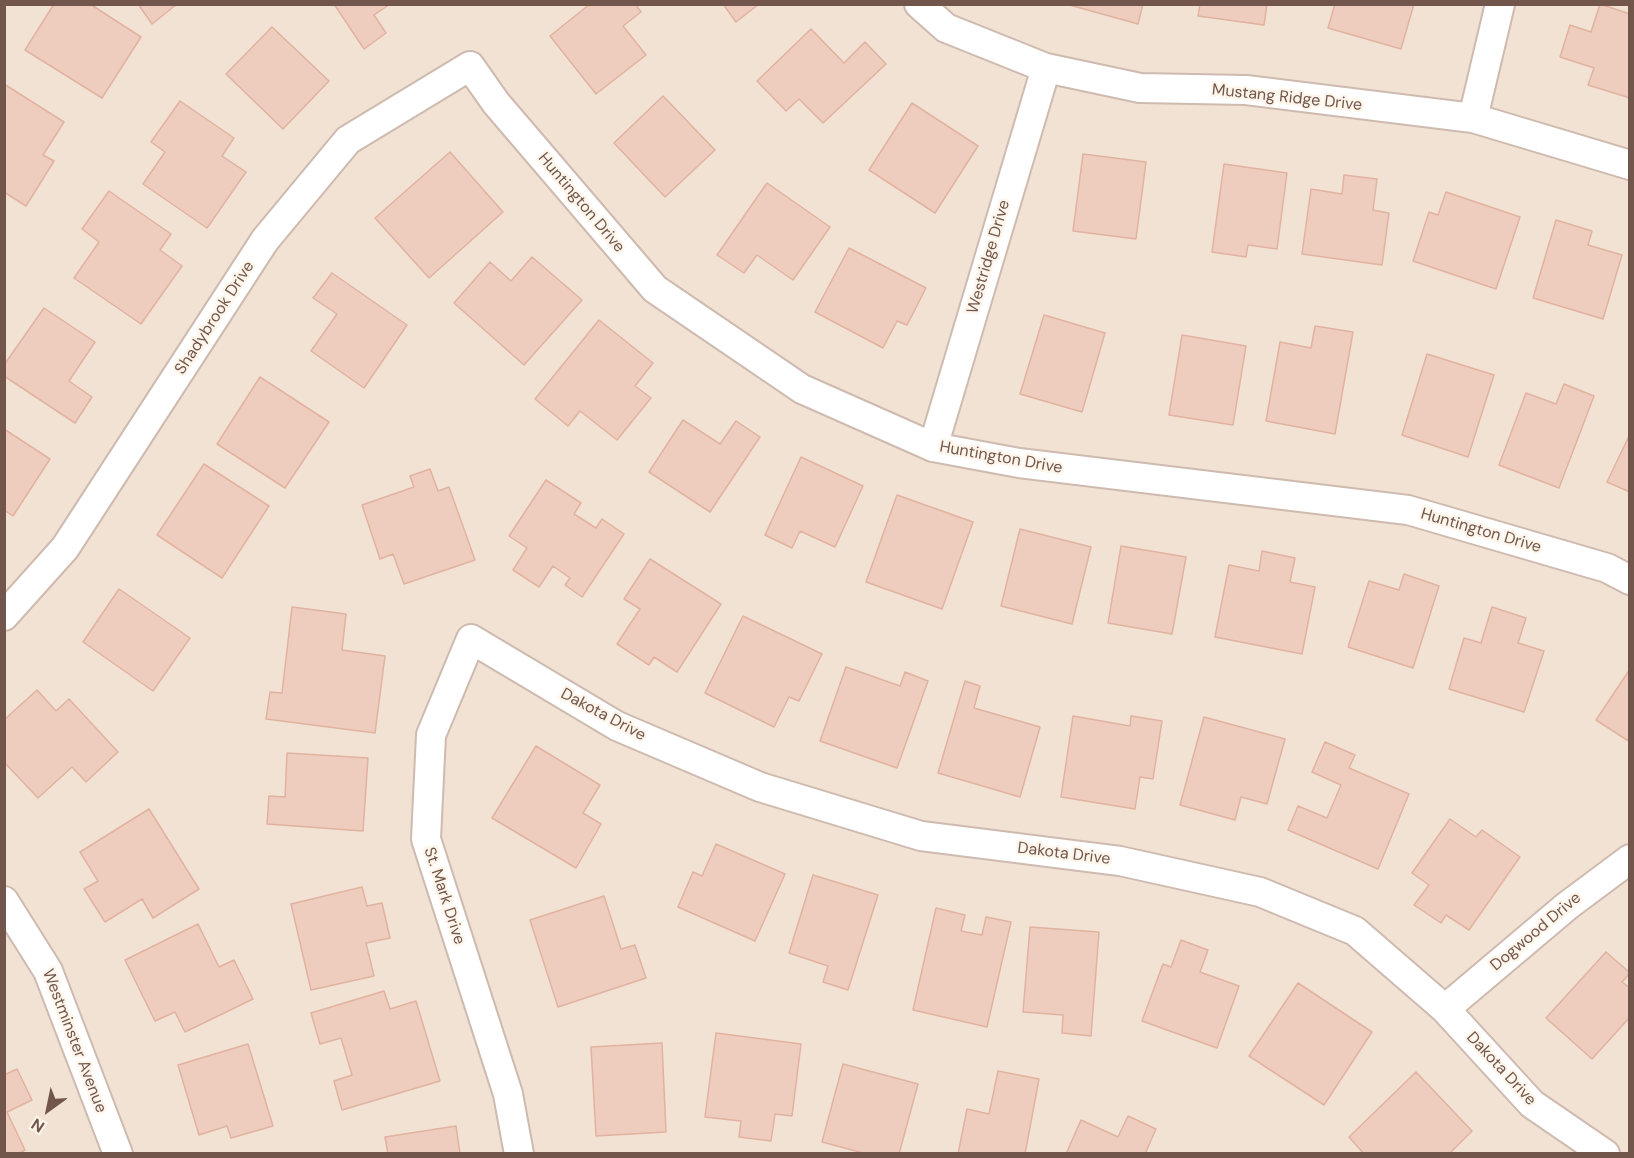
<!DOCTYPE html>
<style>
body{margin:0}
#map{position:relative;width:1634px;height:1158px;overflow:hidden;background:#fbf0e5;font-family:"DM Sans",sans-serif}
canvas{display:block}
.frame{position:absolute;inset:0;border:6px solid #72564b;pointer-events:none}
.north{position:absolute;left:18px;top:1080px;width:60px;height:60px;-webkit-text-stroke:4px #fef5eb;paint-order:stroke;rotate:213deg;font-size:16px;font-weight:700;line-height:24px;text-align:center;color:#72564b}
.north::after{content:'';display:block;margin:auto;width:21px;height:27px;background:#72564b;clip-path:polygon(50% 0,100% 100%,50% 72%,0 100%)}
</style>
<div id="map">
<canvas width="1634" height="1158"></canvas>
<div class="frame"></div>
<div class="north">N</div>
</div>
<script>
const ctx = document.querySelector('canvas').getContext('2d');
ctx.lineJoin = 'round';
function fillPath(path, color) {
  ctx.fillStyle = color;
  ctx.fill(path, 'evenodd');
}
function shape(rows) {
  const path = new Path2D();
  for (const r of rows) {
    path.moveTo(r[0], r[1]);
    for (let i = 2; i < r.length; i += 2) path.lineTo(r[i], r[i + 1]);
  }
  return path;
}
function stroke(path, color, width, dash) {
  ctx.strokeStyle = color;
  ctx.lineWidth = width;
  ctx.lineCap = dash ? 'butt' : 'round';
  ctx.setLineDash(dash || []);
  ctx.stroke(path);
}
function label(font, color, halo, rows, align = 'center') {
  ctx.font = font + ' "DM Sans",sans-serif';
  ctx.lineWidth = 5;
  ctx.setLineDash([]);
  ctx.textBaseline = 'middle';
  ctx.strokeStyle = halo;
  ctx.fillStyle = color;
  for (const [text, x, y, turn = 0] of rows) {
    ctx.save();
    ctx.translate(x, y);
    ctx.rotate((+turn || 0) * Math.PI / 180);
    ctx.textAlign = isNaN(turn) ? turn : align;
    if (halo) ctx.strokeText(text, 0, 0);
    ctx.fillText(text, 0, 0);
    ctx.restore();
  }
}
fillPath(shape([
 [5,5,1629,5,1629,1153,5,1153]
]), '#f2e2d4');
const building = shape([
 [54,4,90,4,141,37,102,98,25,50,54,4],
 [138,4,177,4,152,24,138,4],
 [334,4,390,4,374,15,386,33,364,49,334,4],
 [590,4,635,4,641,12,623,26,646,55,596,94,550,36,590,4],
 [723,4,759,4,736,22,723,4],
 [1066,4,1143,4,1138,24,1066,4],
 [1200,4,1267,4,1264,25,1198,16,1200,4],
 [1335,4,1414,4,1401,49,1328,28,1335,4],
 [1600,4,1630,14,1630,98,1588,85,1594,68,1560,57,1570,25,1591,32,1600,4],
 [272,27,329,81,283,129,226,74,272,27],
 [811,29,844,63,865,42,886,64,823,123,799,99,786,111,757,81,811,29],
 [4,84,64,122,43,155,54,161,26,206,4,192,4,84],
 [663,96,715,150,665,197,614,143,663,96],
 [180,101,234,138,222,156,246,172,207,228,143,184,165,152,151,142,180,101],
 [912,103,978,146,935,213,869,170,912,103],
 [450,152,503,212,429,278,375,218,450,152],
 [1083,154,1146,162,1136,239,1073,231,1083,154],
 [1224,164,1287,173,1277,249,1248,245,1246,257,1212,252,1224,164],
 [1344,175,1377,179,1373,210,1389,213,1382,265,1302,254,1311,189,1342,194,1344,175],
 [767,183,830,227,793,280,757,255,744,273,717,255,767,183],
 [109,191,171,234,160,250,182,266,141,324,74,278,99,242,82,229,109,191],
 [1446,192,1520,217,1496,289,1413,261,1429,212,1438,215,1446,192],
 [1556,220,1592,231,1588,245,1622,255,1603,319,1533,298,1556,220],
 [849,248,926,288,907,325,897,321,883,348,815,312,849,248],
 [532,257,582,300,524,365,454,303,490,262,511,281,532,257],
 [332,273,407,325,364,388,311,351,337,314,313,298,332,273],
 [44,308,95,342,69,381,92,397,75,423,4,376,4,365,44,308],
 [1044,315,1105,333,1082,412,1020,394,1044,315],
 [599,320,653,363,635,386,651,398,617,440,580,411,568,426,535,399,599,320],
 [1315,326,1353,332,1335,434,1266,421,1280,342,1311,348,1315,326],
 [1182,335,1246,346,1233,425,1169,415,1182,335],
 [1427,354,1494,375,1468,457,1402,435,1427,354],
 [260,377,329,422,285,488,217,444,260,377],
 [1564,384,1594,396,1559,488,1499,465,1526,393,1556,404,1564,384],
 [683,420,720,444,736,421,760,437,710,512,649,472,683,420],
 [4,429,50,459,13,516,4,510,4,429],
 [1630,434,1630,492,1607,482,1630,434],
 [801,457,863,486,835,547,800,531,792,548,765,535,801,457],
 [204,464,269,506,222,578,157,535,204,464],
 [430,469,438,491,449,487,475,560,404,584,393,554,380,559,362,505,414,487,410,476,430,469],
 [546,480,581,503,574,514,596,528,602,519,624,534,582,597,565,585,570,578,553,566,539,587,513,570,527,548,509,536,546,480],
 [897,495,973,522,942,609,866,582,897,495],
 [1020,529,1091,547,1072,624,1001,606,1020,529],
 [1121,546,1186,557,1172,634,1108,623,1121,546],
 [1262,551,1295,558,1290,582,1315,587,1302,654,1215,637,1229,565,1259,571,1262,551],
 [650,559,721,604,677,672,654,657,649,665,617,644,640,609,624,599,650,559],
 [1404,574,1439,586,1413,668,1348,647,1369,581,1399,590,1404,574],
 [119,589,190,638,153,691,83,642,119,589],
 [292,607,346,614,342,650,385,656,375,733,266,719,270,692,282,693,292,607],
 [1492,607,1526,618,1518,643,1544,651,1524,712,1449,689,1464,638,1481,643,1492,607],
 [743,616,822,654,799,701,789,697,774,727,705,693,743,616],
 [846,667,900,686,905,672,928,681,897,768,820,741,846,667],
 [1630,669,1630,742,1596,720,1630,669],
 [965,681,980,686,974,708,1040,727,1020,797,938,773,965,681],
 [37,690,56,711,69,699,118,752,86,782,72,767,38,798,4,762,4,720,37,690],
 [1073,716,1130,726,1131,716,1162,721,1153,779,1140,777,1135,809,1061,797,1073,716],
 [1204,717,1285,739,1267,804,1241,797,1235,820,1180,805,1204,717],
 [1325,742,1355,755,1349,768,1409,794,1378,869,1288,830,1298,806,1327,818,1341,785,1312,772,1325,742],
 [536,746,600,785,583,813,601,824,576,868,492,818,536,746],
 [287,753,368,758,363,831,267,824,269,796,285,797,287,753],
 [149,809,199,889,153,918,142,899,105,922,84,889,98,881,80,852,149,809],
 [1450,819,1476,837,1482,830,1520,857,1469,930,1446,915,1441,923,1414,905,1429,885,1412,873,1450,819],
 [716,844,785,874,755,941,678,907,693,872,702,876,716,844],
 [813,875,878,895,848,990,823,982,828,966,789,953,813,875],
 [362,887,367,906,382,903,390,938,366,943,374,976,311,990,291,904,362,887],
 [604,896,621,949,635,945,646,978,558,1007,530,920,604,896],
 [936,908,965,915,961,931,982,935,986,917,1011,922,987,1027,913,1010,936,908],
 [198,924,219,967,234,960,253,999,185,1032,175,1012,155,1021,125,960,198,924],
 [1030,927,1099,932,1091,1036,1062,1033,1063,1015,1023,1012,1030,927],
 [1181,940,1208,950,1200,972,1239,986,1217,1048,1142,1021,1163,964,1171,967,1181,940],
 [1606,952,1630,973,1622,982,1630,988,1630,1017,1592,1059,1546,1018,1606,952],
 [1298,983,1372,1032,1324,1105,1249,1056,1298,983],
 [384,991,390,1009,416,1001,440,1081,342,1110,334,1081,352,1075,341,1038,320,1044,311,1013,384,991],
 [716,1033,801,1044,792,1116,775,1114,771,1141,739,1137,741,1121,705,1117,716,1033],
 [662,1043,666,1132,596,1136,591,1047,662,1043],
 [248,1044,273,1126,231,1138,227,1126,199,1135,178,1065,248,1044],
 [843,1064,918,1084,899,1154,867,1154,822,1142,843,1064],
 [17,1069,32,1100,7,1112,25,1150,18,1154,4,1154,4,1075,17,1069],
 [998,1071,1039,1079,1025,1154,958,1154,967,1109,989,1114,998,1071],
 [1416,1072,1472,1131,1449,1154,1364,1154,1349,1137,1416,1072],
 [1128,1116,1156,1129,1145,1154,1066,1154,1081,1120,1118,1137,1128,1116],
 [456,1126,460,1154,388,1154,385,1137,456,1126]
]);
fillPath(building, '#efcdbe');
stroke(building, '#e1b29f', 1.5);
const street = shape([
 [919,4,946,28,1046,68,1140,88,1246,90,1473,118,1630,165],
 [1473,118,1500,4],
 [933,447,1046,68],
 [4,616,65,548,265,240,348,140,470,66,496,103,655,289,802,389,933,447,1019,463,1408,510,1607,568,1630,580],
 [4,901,48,971,118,1154],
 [1445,1009,1567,906,1630,859],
 [519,1154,508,1094,426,839,431,735,471,639,617,726,760,787,921,836,1120,861,1260,892,1355,931,1445,1009,1532,1104,1605,1154]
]);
stroke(street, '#cebaaf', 32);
stroke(street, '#fff', 28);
label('16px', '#72564b', '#fef5eb', [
 ["Mustang Ridge Drive",1287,98,6],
 ["Huntington Drive",581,203,50],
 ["Westridge Drive",989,257,-74],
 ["Shadybrook Drive",215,318,-57],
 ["Huntington Drive",1001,458,10],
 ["Huntington Drive",1481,531,16],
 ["Dakota Drive",603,715,28],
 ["Dakota Drive",1064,854,7],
 ["St. Mark Drive",444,896,72],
 ["Dogwood Drive",1536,932,-40],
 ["Westminster Avenue",74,1041,69],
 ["Dakota Drive",1501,1069,47]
]);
</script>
